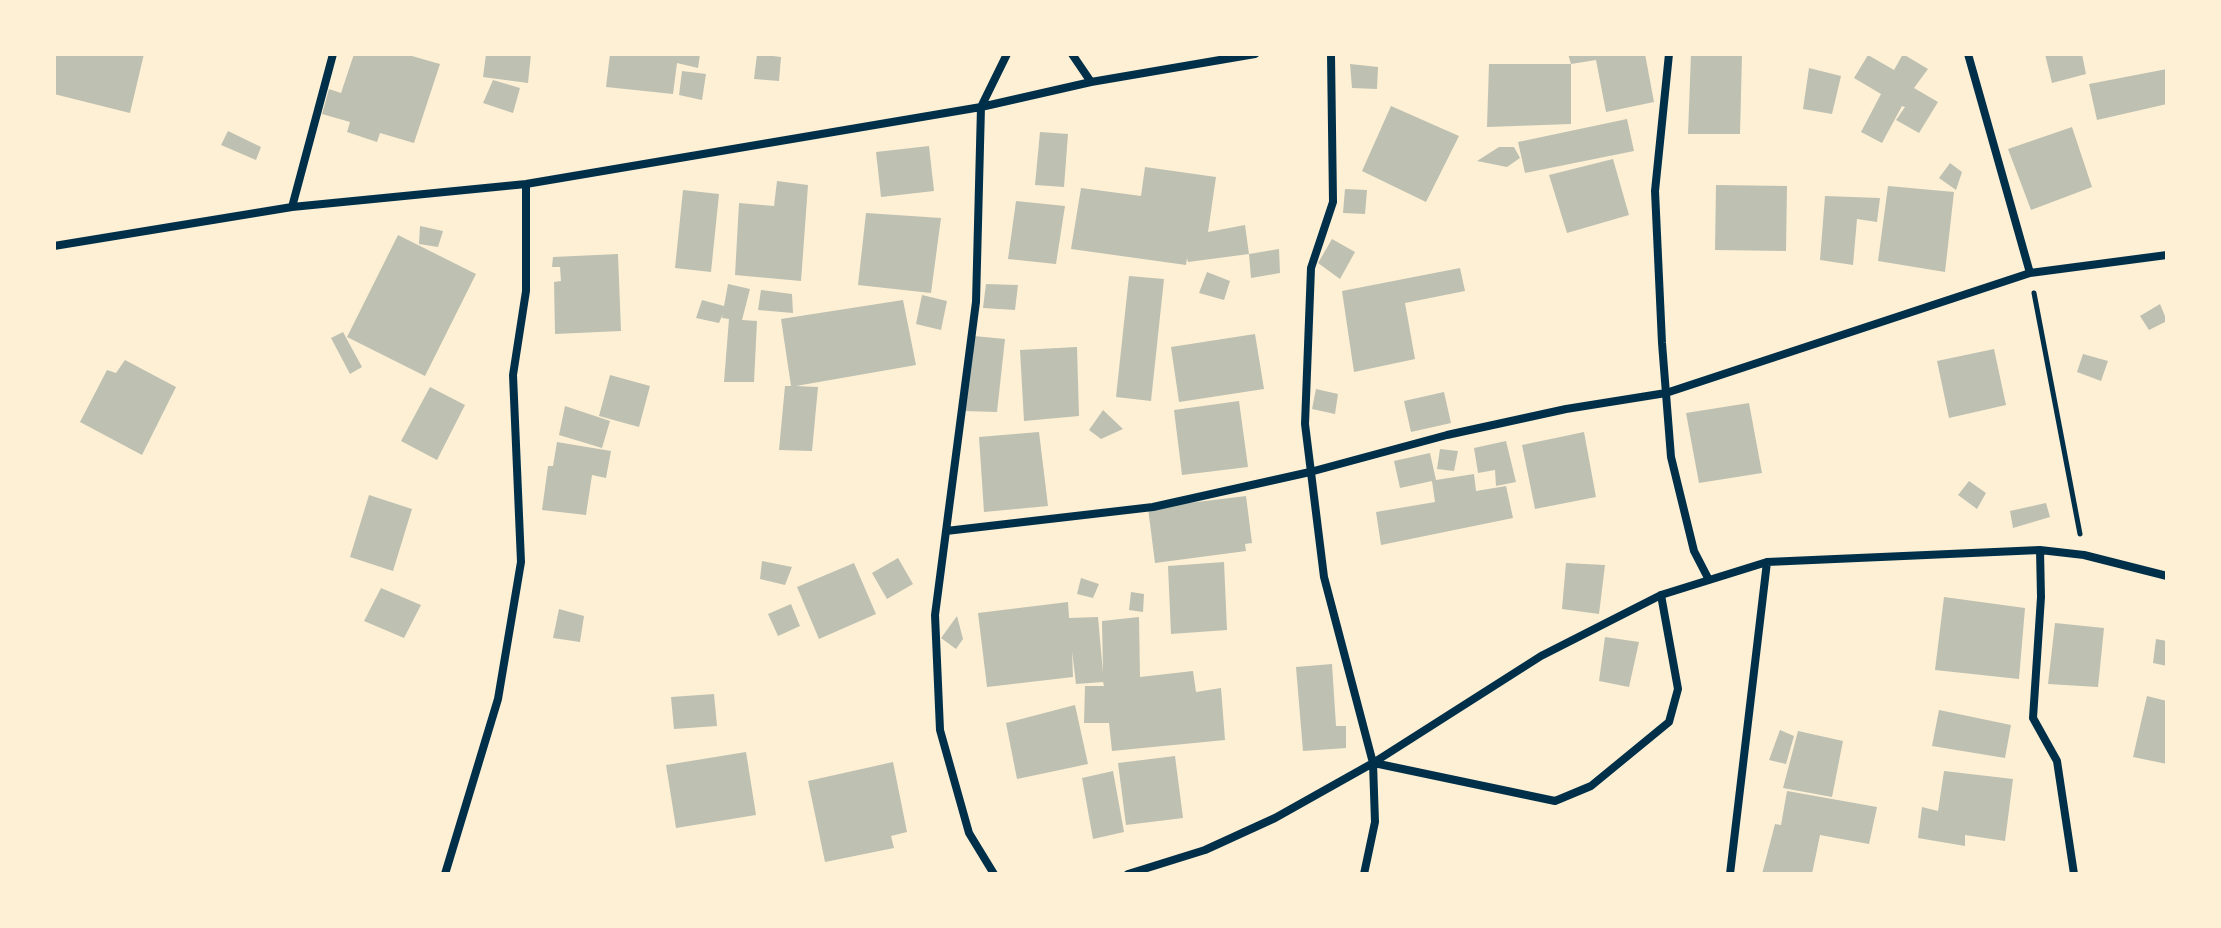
<!DOCTYPE html>
<style>
body{margin:0}
#map{position:relative;width:2221px;height:928px;overflow:hidden;background:#fdf0d5;font-family:"Noto Sans",sans-serif}
canvas{display:block}
.frame{position:absolute;inset:0;border:56px solid #fdf0d5;pointer-events:none}
</style>
<div id="map">
<canvas width="2221" height="928"></canvas>
<div class="frame"></div>
</div>
<script>
const ctx = document.querySelector('canvas').getContext('2d');
ctx.lineJoin = 'round';
function fillPath(path, color) {
  ctx.fillStyle = color;
  ctx.fill(path, 'evenodd');
}
function shape(rows) {
  const path = new Path2D();
  for (const r of rows) {
    path.moveTo(r[0], r[1]);
    for (let i = 2; i < r.length; i += 2) path.lineTo(r[i], r[i + 1]);
  }
  return path;
}
function stroke(path, color, width, dash) {
  ctx.strokeStyle = color;
  ctx.lineWidth = width;
  ctx.lineCap = dash ? 'butt' : 'round';
  ctx.setLineDash(dash || []);
  ctx.stroke(path);
}
fillPath(shape([
 [54,54,144,54,130,113,54,94],
 [354,54,405,54,440,64,414,143,380,133,377,142,347,132,350,122,322,114,329,89,341,93],
 [486,54,531,54,528,83,483,77],
 [610,54,700,54,698,68,677,63,673,94,606,87],
 [757,54,781,57,779,81,754,79],
 [1568,54,1645,54,1654,102,1606,112,1596,60,1571,64],
 [1691,54,1742,54,1740,134,1688,134],
 [1903,54,1928,69,1914,88,1938,102,1919,133,1896,120,1905,107,1902,106,1882,143,1861,132,1881,94,1854,78,1868,55,1894,70],
 [2045,54,2082,54,2086,74,2052,83],
 [1350,64,1378,67,1377,89,1352,88],
 [1489,64,1571,64,1571,124,1487,127],
 [1809,68,1841,76,1832,114,1803,109],
 [2167,69,2167,104,2097,120,2089,84],
 [682,71,706,74,702,100,679,95],
 [493,80,520,88,513,113,483,103],
 [1391,106,1459,136,1426,202,1362,171],
 [1627,119,1634,151,1525,173,1518,142],
 [2072,127,2092,187,2031,210,2008,149],
 [228,131,261,147,256,160,221,145],
 [1040,132,1068,134,1064,187,1035,185],
 [929,146,934,191,881,197,876,152],
 [1499,147,1514,147,1520,158,1507,167,1477,161],
 [1613,159,1629,215,1567,233,1549,175],
 [1950,163,1962,172,1956,190,1939,178],
 [1145,167,1216,177,1208,232,1245,225,1249,254,1279,249,1280,273,1251,278,1249,254,1188,262,1187,258,1186,265,1071,249,1081,188,1141,196],
 [777,181,808,185,801,281,735,275,739,203,774,206],
 [1716,185,1787,186,1786,251,1715,250],
 [1888,186,1954,192,1945,272,1878,261],
 [1345,189,1367,190,1365,214,1343,213],
 [683,190,719,194,711,272,675,268],
 [1825,196,1880,198,1877,222,1857,219,1853,265,1820,260],
 [1016,201,1065,206,1056,264,1008,259],
 [866,213,941,218,931,293,858,285],
 [420,226,443,231,438,247,419,244],
 [398,235,476,274,425,376,347,337],
 [1332,239,1355,252,1340,279,1318,263],
 [618,254,621,331,555,334,554,282,561,281,560,267,552,267,553,257],
 [1460,268,1465,291,1405,303,1415,359,1354,372,1342,291],
 [1207,272,1230,281,1224,300,1199,293],
 [1129,276,1164,279,1151,401,1116,397],
 [728,284,750,289,742,320,757,321,754,382,724,382,729,319,722,318,723,314,719,323,696,318,702,300,724,306],
 [986,284,1018,285,1015,310,983,308],
 [761,290,792,294,793,313,758,310],
 [922,295,947,301,941,330,916,324],
 [903,300,916,365,796,386,818,387,812,451,779,450,785,386,791,386,781,319],
 [2160,304,2167,321,2149,330,2140,316],
 [343,332,362,367,350,374,331,338],
 [1255,334,1264,389,1179,402,1171,347],
 [974,336,1005,339,997,412,964,411],
 [1077,347,1079,416,1024,421,1020,350],
 [1994,349,2006,405,1949,418,1937,361],
 [2083,354,2108,361,2101,381,2077,372],
 [125,360,176,387,142,455,80,422,107,370,116,373],
 [610,375,650,386,639,427,599,416],
 [430,387,465,405,437,460,401,441],
 [1316,389,1338,394,1335,414,1312,409],
 [1444,392,1451,423,1411,432,1404,401],
 [1239,401,1248,467,1182,475,1174,410],
 [1749,403,1762,473,1699,483,1686,413],
 [565,406,610,421,602,448,559,435],
 [1103,410,1123,429,1101,439,1089,430],
 [1039,432,1048,506,984,512,979,437],
 [1584,432,1596,497,1535,509,1522,445],
 [1506,441,1516,482,1496,486,1495,470,1478,473,1474,448],
 [557,442,611,451,606,478,592,475,586,515,542,510,548,466,553,466],
 [1440,449,1458,451,1454,471,1437,469],
 [1430,453,1436,480,1474,474,1476,491,1506,486,1513,518,1381,545,1376,512,1435,502,1432,481,1400,488,1394,461],
 [1969,481,1986,493,1977,509,1958,495],
 [369,495,412,509,393,571,350,557],
 [1246,496,1252,543,1245,544,1246,551,1155,563,1148,508],
 [2046,503,2050,517,2013,528,2010,511],
 [898,558,913,584,887,599,872,573],
 [762,561,792,567,785,585,760,579],
 [1224,562,1227,630,1171,634,1168,566],
 [854,563,876,614,819,639,797,587],
 [1566,563,1605,565,1599,614,1562,609],
 [1081,578,1099,584,1093,598,1077,594],
 [381,588,421,605,404,638,364,621],
 [1131,592,1144,594,1143,612,1129,610],
 [1944,597,2025,608,2019,679,1935,670],
 [1068,602,1069,618,1098,617,1103,673,1102,621,1139,617,1140,677,1193,671,1196,692,1221,688,1225,740,1112,751,1109,723,1084,723,1085,686,1104,686,1103,682,1076,684,1072,651,1073,677,987,687,978,613],
 [791,604,800,626,778,636,768,614],
 [559,609,584,616,580,642,553,638],
 [957,616,963,639,956,649,941,638],
 [2055,623,2104,628,2098,687,2048,684],
 [1605,637,1639,642,1629,687,1599,681],
 [2156,639,2167,641,2167,666,2153,663],
 [1332,664,1336,726,1346,726,1346,748,1303,751,1296,667],
 [714,694,717,726,674,729,671,697],
 [2147,696,2167,701,2167,764,2133,757],
 [1075,705,1088,764,1017,779,1006,723],
 [1939,710,2011,725,2005,758,1932,746],
 [1780,730,1794,736,1786,764,1769,760],
 [1798,731,1843,741,1832,797,1783,788],
 [746,752,756,815,676,828,666,765],
 [1175,756,1183,818,1126,825,1118,763],
 [893,762,907,832,891,836,894,848,825,862,808,781],
 [1113,771,1124,832,1093,839,1082,778],
 [1944,771,2013,779,2005,841,1965,835,1965,846,1918,838,1922,807,1938,811],
 [1787,791,1877,807,1869,844,1820,835,1812,874,1762,874,1775,824,1781,825]
]), '#bec0b2');
stroke(shape([
 [2034,293,2080,534]
]), '#003049', 5);
stroke(shape([
 [1072,54,1091,82],
 [1331,54,1333,202,1311,268,1305,424,1324,577,1373,763,1375,822,1364,874],
 [1669,54,1655,191,1662,343,1671,457,1694,551,1709,580],
 [1968,54,2030,273],
 [292,207,333,54],
 [54,246,292,207,526,184,981,107,1091,82,1255,54],
 [946,531,1153,507,1310,472,1447,435,1566,409,1666,393,2030,273,2167,255],
 [2040,550,2041,597,2033,718,2057,761,2074,874],
 [1374,763,1555,801,1591,786,1669,722,1678,689,1661,595],
 [445,874,498,699,521,562,513,375,526,291,526,184],
 [994,874,969,833,940,730,935,615,976,302,981,107,1007,54],
 [1128,874,1205,850,1275,818,1373,763,1541,656,1661,595,1767,562,2040,550,2084,555,2167,576],
 [1730,874,1767,562]
]), '#003049', 8);
</script>
